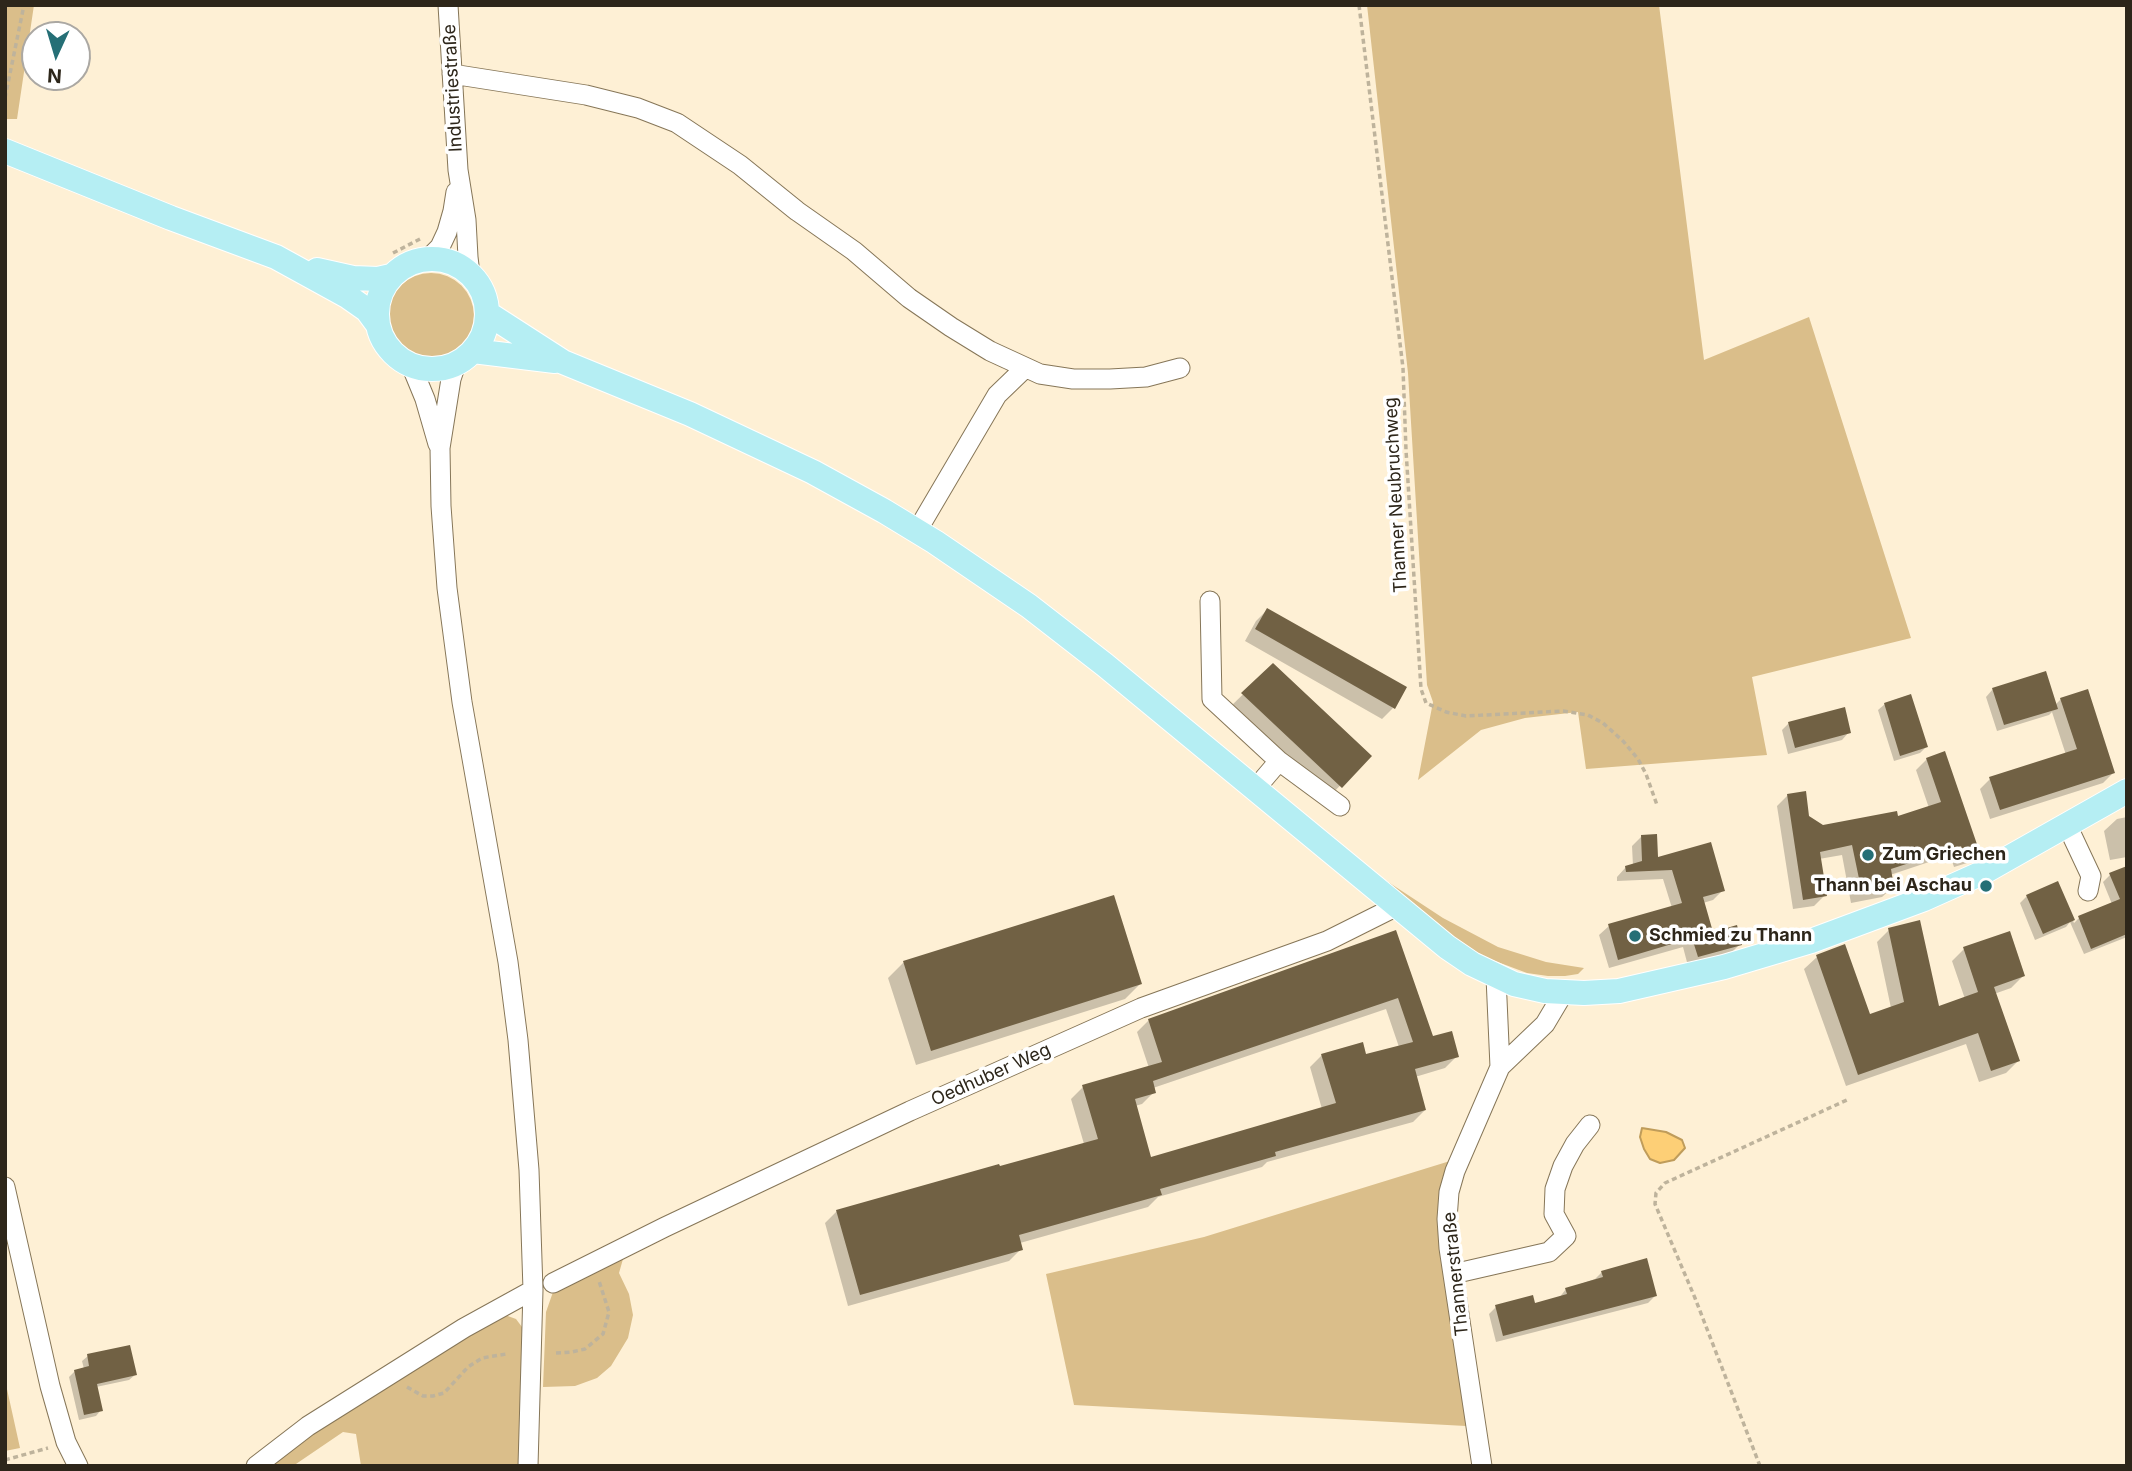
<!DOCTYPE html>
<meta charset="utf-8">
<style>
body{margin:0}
#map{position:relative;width:2132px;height:1471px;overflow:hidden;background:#fef0d5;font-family:Inter,sans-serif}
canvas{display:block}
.frame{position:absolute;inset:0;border:7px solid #2d261a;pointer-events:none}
.north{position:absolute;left:21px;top:21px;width:70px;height:70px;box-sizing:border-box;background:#fff;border:2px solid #aba8a3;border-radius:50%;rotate:184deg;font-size:19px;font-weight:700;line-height:28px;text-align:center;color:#2d261a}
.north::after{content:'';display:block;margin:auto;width:24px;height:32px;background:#256f76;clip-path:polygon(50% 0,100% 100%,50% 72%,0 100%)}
</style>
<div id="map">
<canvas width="2132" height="1471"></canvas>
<div class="frame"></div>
<div class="north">N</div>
</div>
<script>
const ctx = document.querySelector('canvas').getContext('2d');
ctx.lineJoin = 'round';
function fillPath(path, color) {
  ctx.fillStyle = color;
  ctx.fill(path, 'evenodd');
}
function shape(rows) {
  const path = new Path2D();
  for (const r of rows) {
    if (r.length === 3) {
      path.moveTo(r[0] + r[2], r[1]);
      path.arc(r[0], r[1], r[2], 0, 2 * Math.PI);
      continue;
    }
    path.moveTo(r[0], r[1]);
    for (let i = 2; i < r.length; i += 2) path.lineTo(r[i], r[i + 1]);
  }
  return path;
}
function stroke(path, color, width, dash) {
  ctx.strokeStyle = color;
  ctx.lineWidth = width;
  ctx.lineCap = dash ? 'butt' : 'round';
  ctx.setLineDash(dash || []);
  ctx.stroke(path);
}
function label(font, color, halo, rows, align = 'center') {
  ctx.font = font + ' Inter,sans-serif';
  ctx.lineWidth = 7;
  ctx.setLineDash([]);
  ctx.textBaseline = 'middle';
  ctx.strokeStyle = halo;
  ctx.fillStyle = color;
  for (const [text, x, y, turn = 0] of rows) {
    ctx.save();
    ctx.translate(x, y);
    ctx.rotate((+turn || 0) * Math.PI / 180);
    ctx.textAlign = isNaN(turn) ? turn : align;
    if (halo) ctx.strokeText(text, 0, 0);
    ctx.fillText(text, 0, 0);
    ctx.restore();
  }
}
fillPath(shape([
 [5,5,34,5,17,119,5,119],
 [1367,5,1659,5,1704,360,1809,317,1911,638,1752,677,1767,755,1586,769,1578,712,1525,718,1481,730,1418,780,1433,702,1427,685,1408,373],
 [431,316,43],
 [1379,876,1443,918,1498,947,1546,962,1584,968,1578,974,1565,976,1548,976,1527,973,1487,958,1465,946],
 [1450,1161,1466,1426,1074,1405,1046,1274,1204,1237],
 [625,1252,619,1273,629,1294,633,1315,628,1338,611,1366,597,1378,575,1386,543,1387,546,1312,553,1292],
 [505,1315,516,1319,522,1327,519,1466,361,1466,356,1434,343,1432,293,1466,264,1466,409,1370],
 [5,1380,20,1448,5,1451]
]), '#dabe8a');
const water = shape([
 [1642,1128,1666,1132,1682,1140,1685,1148,1674,1160,1660,1163,1650,1159,1644,1149,1640,1137,1642,1128]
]);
fillPath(water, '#fdcf76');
stroke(water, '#bf9c5a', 2);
fillPath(shape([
 [1267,610,1393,708,1382,719,1245,641,1256,621],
 [1273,665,1369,756,1325,801,1228,709],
 [1993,689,2055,705,2061,699,2113,773,2103,783,1990,819,1980,789,1990,779,2066,755,2052,712,2049,715,1997,731,1986,697],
 [1885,704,1926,747,1920,753,1894,761,1878,710],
 [1789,723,1849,732,1842,740,1788,754,1782,730],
 [1927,759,1978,852,1967,863,1954,867,1950,855,1890,875,1893,887,1882,897,1851,903,1842,855,1819,859,1825,895,1814,906,1793,909,1777,806,1788,795,1808,817,1823,826,1897,819,1929,808,1916,770],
 [2127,817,2127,857,2110,860,2104,831,2117,819],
 [1641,837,1656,859,1723,890,1713,900,1703,903,1712,934,1740,944,1731,953,1688,966,1683,947,1609,968,1599,935,1609,926,1672,908,1663,879,1617,881,1617,877,1626,867,1633,866,1632,846],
 [2127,868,2127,937,2084,954,2070,922,2066,927,2035,940,2020,903,2027,896,2057,883,2074,923,2079,918,2112,904,2103,882,2110,875],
 [1113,897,1140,984,1125,999,916,1065,888,978,903,963],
 [1889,930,1937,1008,1965,999,1952,961,1964,949,2023,976,2011,988,1994,994,2018,1061,2006,1073,1979,1082,1966,1044,1846,1086,1804,969,1817,957,1844,947,1869,1016,1891,1008,1877,942],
 [1395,932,1432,1038,1457,1056,1445,1068,1415,1077,1425,1110,1413,1122,1267,1162,1262,1167,1158,1197,1148,1207,1020,1243,1021,1249,1009,1261,848,1306,825,1223,837,1211,1084,1144,1071,1099,1083,1087,1149,1068,1137,1032,1149,1020],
 [1386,1009,1399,1047,1365,1057,1322,1055,1310,1067,1322,1109,1150,1159,1135,1106,1142,1104,1154,1092,1153,1088],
 [1602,1272,1655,1296,1648,1303,1496,1342,1489,1314,1496,1307,1534,1305,1559,1298,1566,1289,1595,1279],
 [88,1356,135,1375,129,1380,96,1387,101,1410,96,1416,79,1420,69,1377,75,1371,84,1369,82,1361]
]), '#0003');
fillPath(shape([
 [1267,608,1407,687,1395,709,1255,629],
 [1273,663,1372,756,1342,788,1241,693],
 [2046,671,2058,709,2004,725,1992,688],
 [2088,689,2115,773,2000,810,1989,777,2077,749,2060,698],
 [1911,694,1928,747,1900,756,1884,703],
 [1845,707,1851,733,1795,748,1788,722],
 [1945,751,1980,853,1965,858,1961,846,1891,869,1894,887,1862,893,1852,845,1820,852,1827,896,1803,900,1787,794,1806,791,1809,816,1823,825,1897,811,1898,816,1941,802,1926,758],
 [1657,834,1658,857,1711,842,1725,891,1703,897,1713,932,1737,925,1742,945,1698,957,1692,938,1618,960,1608,924,1682,903,1672,870,1626,872,1625,866,1642,861,1641,835],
 [2127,866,2127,934,2091,949,2078,916,2120,899,2109,873],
 [2058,881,2075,920,2043,934,2026,895],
 [1114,895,1142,984,931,1051,903,961],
 [1920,920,1939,1006,1978,992,1963,947,2010,931,2025,976,1994,987,2020,1061,1991,1071,1978,1033,1858,1075,1816,955,1845,944,1870,1014,1904,1002,1888,928],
 [1396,930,1433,1036,1452,1031,1459,1057,1415,1069,1426,1110,1275,1152,1276,1156,1160,1189,1162,1195,1019,1235,1023,1250,860,1295,836,1210,999,1164,1000,1166,1098,1139,1082,1085,1162,1062,1148,1019],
 [1398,998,1413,1042,1366,1054,1363,1042,1321,1054,1336,1103,1151,1157,1135,1099,1156,1093,1153,1081],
 [1647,1258,1657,1296,1503,1336,1495,1305,1533,1295,1535,1303,1567,1294,1565,1288,1603,1277,1601,1271],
 [130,1345,137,1375,97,1384,103,1411,84,1415,74,1370,89,1366,87,1354]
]), '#716144');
const minor = shape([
 [448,5,458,170,466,220,468,257,470,274],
 [452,74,586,95,638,108,677,123,740,165,797,211,854,251,909,298,951,327,990,351,1040,374,1073,379,1110,379,1146,377,1180,368],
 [429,258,440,247,447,232,453,211,456,192],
 [456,364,451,379,440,448,441,506,447,588,462,702,508,962,518,1040,529,1170,533,1290,528,1466],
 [411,365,425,399,438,444],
 [917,531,997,395,1025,368],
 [1210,601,1212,699,1279,761,1340,806],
 [1256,788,1279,761],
 [2067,825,2091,876,2088,891],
 [1496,977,1500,1067],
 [5,1187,50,1386,66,1442,78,1466],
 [1453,1274,1549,1252,1566,1236,1554,1214,1555,1189,1563,1166,1575,1144,1590,1125],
 [553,1283,665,1227,910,1111,1141,1008,1327,941,1397,906],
 [256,1466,308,1426,464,1328,533,1290],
 [1482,1466,1449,1248,1447,1219,1449,1192,1455,1171,1500,1067,1545,1024,1564,992]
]);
const major = shape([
 [5,151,171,218,276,257,347,296,367,310,378,325],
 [432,314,55],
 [317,270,353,278,378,279,391,276],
 [487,313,563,362,690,414,813,472,884,511,935,542,1029,606,1105,665,1447,947,1472,964,1514,984,1545,991,1584,993,1619,991,1724,967,1811,941,1924,899,1982,873,2127,791],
 [473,351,555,361]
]);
stroke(minor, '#867658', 21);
stroke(major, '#fff', 26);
stroke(shape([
 [1359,5,1403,368,1406,450,1421,689,1426,703,1446,712,1466,716,1563,711,1588,715,1603,723,1623,741,1638,759,1646,774,1657,805],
 [5,98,24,5],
 [393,253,420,239],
 [556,1353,572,1352,585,1349,603,1334,609,1312,599,1281],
 [407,1387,423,1396,433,1396,444,1393,468,1367,482,1358,506,1354],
 [5,1460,48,1448],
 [1760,1466,1695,1298,1655,1204,1656,1193,1665,1183,1847,1100]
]), '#beb39c', 3.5, [5, 3.5]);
stroke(minor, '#fff', 19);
stroke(major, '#b5eef3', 24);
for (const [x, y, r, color] of [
 [1868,855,7,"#256f76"],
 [1986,886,7,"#256f76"],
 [1635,936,7,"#256f76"]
]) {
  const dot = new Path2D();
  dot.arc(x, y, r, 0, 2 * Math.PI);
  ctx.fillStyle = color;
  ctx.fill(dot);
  stroke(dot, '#fff', 2.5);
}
label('18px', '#2d261a', '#fff', [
 ["Industriestraße",453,88,-93],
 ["Thanner Neubruchweg",1396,495,-93],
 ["Oedhuber Weg",991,1075,-24],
 ["Thannerstraße",1456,1274,-96]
]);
label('bold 18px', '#2d261a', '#fff', [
 ["Zum Griechen",1882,855],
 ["Thann bei Aschau",1972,886,"right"],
 ["Schmied zu Thann",1649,936]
], 'left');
</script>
